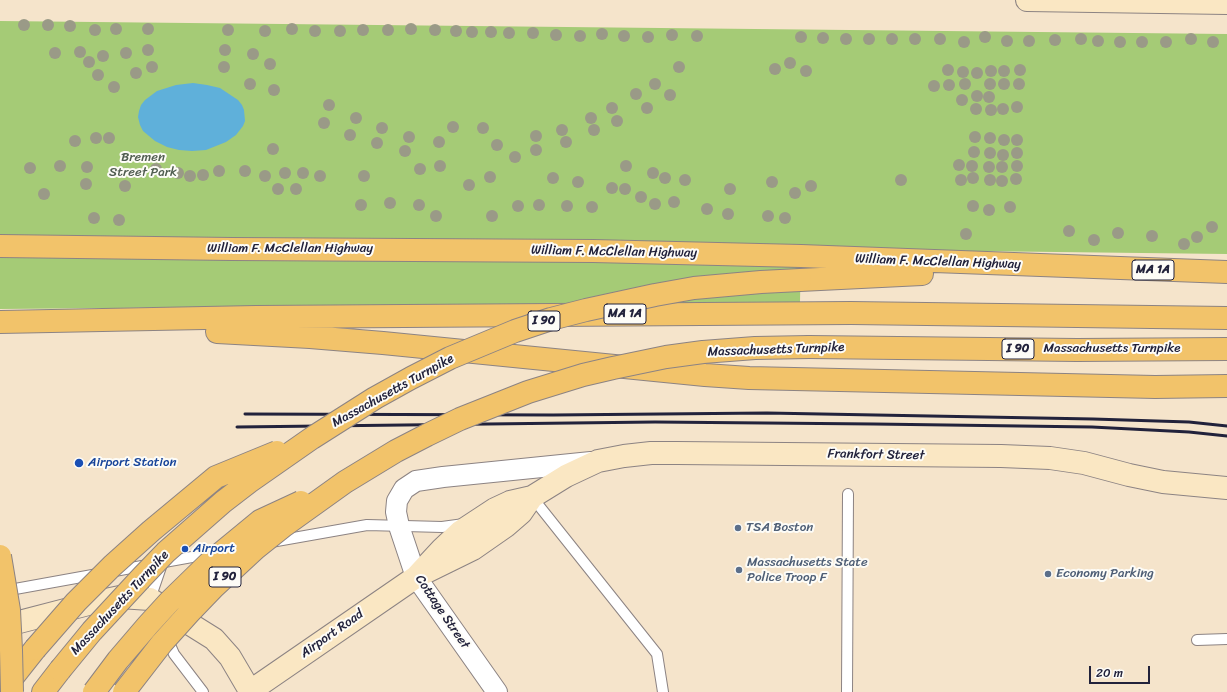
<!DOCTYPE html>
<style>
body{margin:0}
#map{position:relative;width:1227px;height:692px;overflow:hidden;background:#f5e4cb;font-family:Sriracha,sans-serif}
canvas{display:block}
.scale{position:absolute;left:1089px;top:666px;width:61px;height:18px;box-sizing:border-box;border:2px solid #22223b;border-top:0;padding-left:5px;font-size:12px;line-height:14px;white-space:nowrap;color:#22223b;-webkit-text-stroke:3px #fdfcf7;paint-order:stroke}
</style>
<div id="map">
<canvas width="1227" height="692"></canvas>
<div class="scale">20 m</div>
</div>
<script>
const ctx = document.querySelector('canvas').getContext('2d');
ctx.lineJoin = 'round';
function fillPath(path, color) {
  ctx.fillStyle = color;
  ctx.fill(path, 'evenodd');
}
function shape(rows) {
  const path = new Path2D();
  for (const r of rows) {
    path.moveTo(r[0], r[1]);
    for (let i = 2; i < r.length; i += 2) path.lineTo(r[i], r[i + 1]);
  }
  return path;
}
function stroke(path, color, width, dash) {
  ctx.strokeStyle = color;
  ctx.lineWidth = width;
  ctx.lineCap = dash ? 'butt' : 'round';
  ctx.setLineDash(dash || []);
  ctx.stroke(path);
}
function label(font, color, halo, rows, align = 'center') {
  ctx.font = font + ' Sriracha,sans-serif';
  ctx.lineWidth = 4;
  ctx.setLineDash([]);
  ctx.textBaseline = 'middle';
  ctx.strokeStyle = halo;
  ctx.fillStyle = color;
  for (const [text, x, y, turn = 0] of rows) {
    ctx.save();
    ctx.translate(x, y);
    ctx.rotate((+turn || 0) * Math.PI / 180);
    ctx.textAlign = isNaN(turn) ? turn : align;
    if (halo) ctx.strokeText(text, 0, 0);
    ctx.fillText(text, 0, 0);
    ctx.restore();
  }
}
fillPath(shape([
 [0,21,1227,34,1227,254,801,249,800,302,0,309]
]), '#a5cb76');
fillPath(shape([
 [193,83,207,85,220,88,238,100,242,105,244,110,245,121,243,126,236,135,226,142,206,150,192,151,179,150,167,147,155,141,143,131,140,125,138,117,139,111,141,105,145,100,157,91,176,85]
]), '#5fb0da');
const lane = shape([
 [532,497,657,654,663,692],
 [271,542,367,525,442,527,464,524],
 [162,564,150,599,174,654,203,692],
 [4,591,214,553],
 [1197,640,1227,639],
 [847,692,848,494]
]);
const street = shape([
 [497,692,416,577,399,526,396,512,397,501,404,489,416,481,443,477,591,462]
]);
const secondary = shape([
 [1027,0,1227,3],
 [416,577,442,549,460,532,495,509,510,502,532,497,566,476,598,461,624,456,651,453,677,453,1001,456,1050,458,1084,463,1129,475,1163,482,1227,488],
 [0,627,96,602,120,597,150,599,214,639,230,657,250,691],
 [249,692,416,577,473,549,506,526,521,513,532,497]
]);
const highway = shape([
 [0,246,232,249,593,251,801,256,1227,272],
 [800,280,922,274],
 [0,322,256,317,851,313,1227,318],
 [217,332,310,337,383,343,705,375,749,378,1155,387,1227,386],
 [809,347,1077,350,1227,349],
 [1,692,35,649],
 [43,692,60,670]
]);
stroke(lane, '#8c8383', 12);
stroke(street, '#8c8383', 22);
stroke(secondary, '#8c8383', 24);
stroke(highway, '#8c8383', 24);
stroke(lane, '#fff', 10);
stroke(street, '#fff', 20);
stroke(secondary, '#fae7c3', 22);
stroke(highway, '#f2c36a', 22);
stroke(shape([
 [245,414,553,415,767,413,1093,419,1189,422,1227,426],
 [237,427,655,422,874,424,1092,427,1189,432,1227,436]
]), '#22223b', 3);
const highwayBridge = shape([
 [0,556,9,610,11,650,12,692],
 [35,649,76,602,112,566,151,531,216,477,277,452],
 [60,670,92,631,142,577,166,552,223,502,249,482,312,438,375,398,411,378,450,358,515,331,551,319,586,310,655,295,694,288,761,282,800,280],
 [94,692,118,660,148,625,169,602,209,563,260,521,301,502],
 [124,692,162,643,189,613,214,587,255,549,285,525,345,482,396,451,427,435,460,419,528,392,583,375,613,368,666,357,703,352,755,348,809,347]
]);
stroke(highwayBridge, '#8c8383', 24, []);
stroke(highwayBridge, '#f2c36a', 22);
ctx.fillStyle = '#9a9a87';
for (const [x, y] of [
 [24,25],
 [48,25],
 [70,26],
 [116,29],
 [148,29],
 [292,29],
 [411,29],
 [95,30],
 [228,30],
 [363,30],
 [388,30],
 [435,30],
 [265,31],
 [315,31],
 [340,31],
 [456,31],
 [472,32],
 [491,32],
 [509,33],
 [533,33],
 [602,34],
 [556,35],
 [672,35],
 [580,36],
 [624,36],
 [697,36],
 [648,37],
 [801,37],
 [985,37],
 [823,38],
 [846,39],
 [869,39],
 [892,39],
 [915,39],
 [940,39],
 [1081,39],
 [1191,39],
 [1055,40],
 [1007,41],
 [1029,41],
 [1098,41],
 [964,42],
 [1120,42],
 [1142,42],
 [1166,42],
 [1213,42],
 [148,50],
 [225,50],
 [80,52],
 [55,53],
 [126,53],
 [253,54],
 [103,56],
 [89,62],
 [790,63],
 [270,64],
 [152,67],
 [224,67],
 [679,67],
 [775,69],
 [948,70],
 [1020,70],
 [806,71],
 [991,71],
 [1004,71],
 [963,72],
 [136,73],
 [977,73],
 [98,75],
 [250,84],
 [655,84],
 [965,84],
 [990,84],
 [1004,84],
 [1019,84],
 [949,85],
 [934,86],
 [114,87],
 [274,90],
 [636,94],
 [670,95],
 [977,96],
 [989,97],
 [962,100],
 [329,105],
 [1017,107],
 [612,108],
 [647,108],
 [976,109],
 [1003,109],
 [991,110],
 [356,118],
 [591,118],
 [617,121],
 [324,123],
 [453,127],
 [382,128],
 [483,128],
 [562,130],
 [594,130],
 [350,135],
 [536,136],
 [409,137],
 [975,137],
 [96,138],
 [109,138],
 [990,138],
 [1004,140],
 [1017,140],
 [75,141],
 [439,142],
 [566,142],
 [377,143],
 [497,145],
 [273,149],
 [536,150],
 [405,151],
 [974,152],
 [990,153],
 [1017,153],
 [1003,155],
 [515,157],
 [959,165],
 [60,166],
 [440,166],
 [626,166],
 [972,166],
 [1017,166],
 [87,167],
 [989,167],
 [1002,167],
 [30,168],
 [156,169],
 [420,169],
 [219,171],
 [245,171],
 [178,173],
 [285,173],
 [303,173],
 [653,173],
 [203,175],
 [190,176],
 [265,176],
 [320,176],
 [364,176],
 [490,177],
 [553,178],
 [665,178],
 [973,178],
 [1016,179],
 [685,180],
 [901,180],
 [961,180],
 [990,180],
 [1002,181],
 [578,182],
 [772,182],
 [86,184],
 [469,185],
 [125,186],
 [811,186],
 [612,188],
 [278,189],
 [296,189],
 [625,189],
 [730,189],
 [795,193],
 [44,194],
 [641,197],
 [674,202],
 [390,203],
 [655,204],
 [361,205],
 [419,205],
 [539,205],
 [518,206],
 [567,206],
 [973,206],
 [592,207],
 [1010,207],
 [707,209],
 [989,210],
 [728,214],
 [436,216],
 [492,216],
 [768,216],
 [94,218],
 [785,218],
 [119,220],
 [1212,227],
 [1069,231],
 [1118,233],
 [966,234],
 [1152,236],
 [1197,237],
 [1094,240],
 [1184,244]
]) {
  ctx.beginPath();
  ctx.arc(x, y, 6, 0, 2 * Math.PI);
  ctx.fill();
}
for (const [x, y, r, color] of [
 [79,463,5,"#1a4fb4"],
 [738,528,4,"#5c6f8a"],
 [185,549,4,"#1a4fb4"],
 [739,570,4,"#5c6f8a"],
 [1048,574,4,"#5c6f8a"]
]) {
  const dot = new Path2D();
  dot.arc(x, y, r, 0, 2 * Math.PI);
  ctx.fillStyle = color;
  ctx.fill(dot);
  stroke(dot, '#fdfcf7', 1.5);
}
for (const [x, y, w] of [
 [1153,270,42],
 [625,314,42],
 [544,321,32],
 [1018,349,32],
 [225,577,32]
]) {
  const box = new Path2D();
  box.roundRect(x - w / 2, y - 10, w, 20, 3);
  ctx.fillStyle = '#fdfcf7';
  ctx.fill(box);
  stroke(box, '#22223b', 1);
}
label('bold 12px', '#22223b', null, [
 ["MA 1A",1153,270],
 ["MA 1A",625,314],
 ["I 90",544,321],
 ["I 90",1018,349],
 ["I 90",225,577]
]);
label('13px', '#505d50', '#fdfcf7', [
 ["Bremen",143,158],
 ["Street Park",143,173]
]);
label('13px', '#22223b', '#fdfcf7', [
 ["William F. McClellan Highway",290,249],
 ["William F. McClellan Highway",614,252,1],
 ["William F. McClellan Highway",938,262,2],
 ["Massachusetts Turnpike",1112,349],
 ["Massachusetts Turnpike",776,350,-2],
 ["Massachusetts Turnpike",393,391,-29],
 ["Frankfort Street",876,455,1],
 ["Massachusetts Turnpike",120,603,-47],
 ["Cottage Street",442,612,56],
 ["Airport Road",332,634,-35]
]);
label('13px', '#164399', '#fdfcf7', [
 ["Airport Station",88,463],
 ["Airport",193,549]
], 'left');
label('13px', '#4e5e75', '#fdfcf7', [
 ["TSA Boston",746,528],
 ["Massachusetts State",747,563],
 ["Police Troop F",747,578],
 ["Economy Parking",1056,574]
], 'left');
</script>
